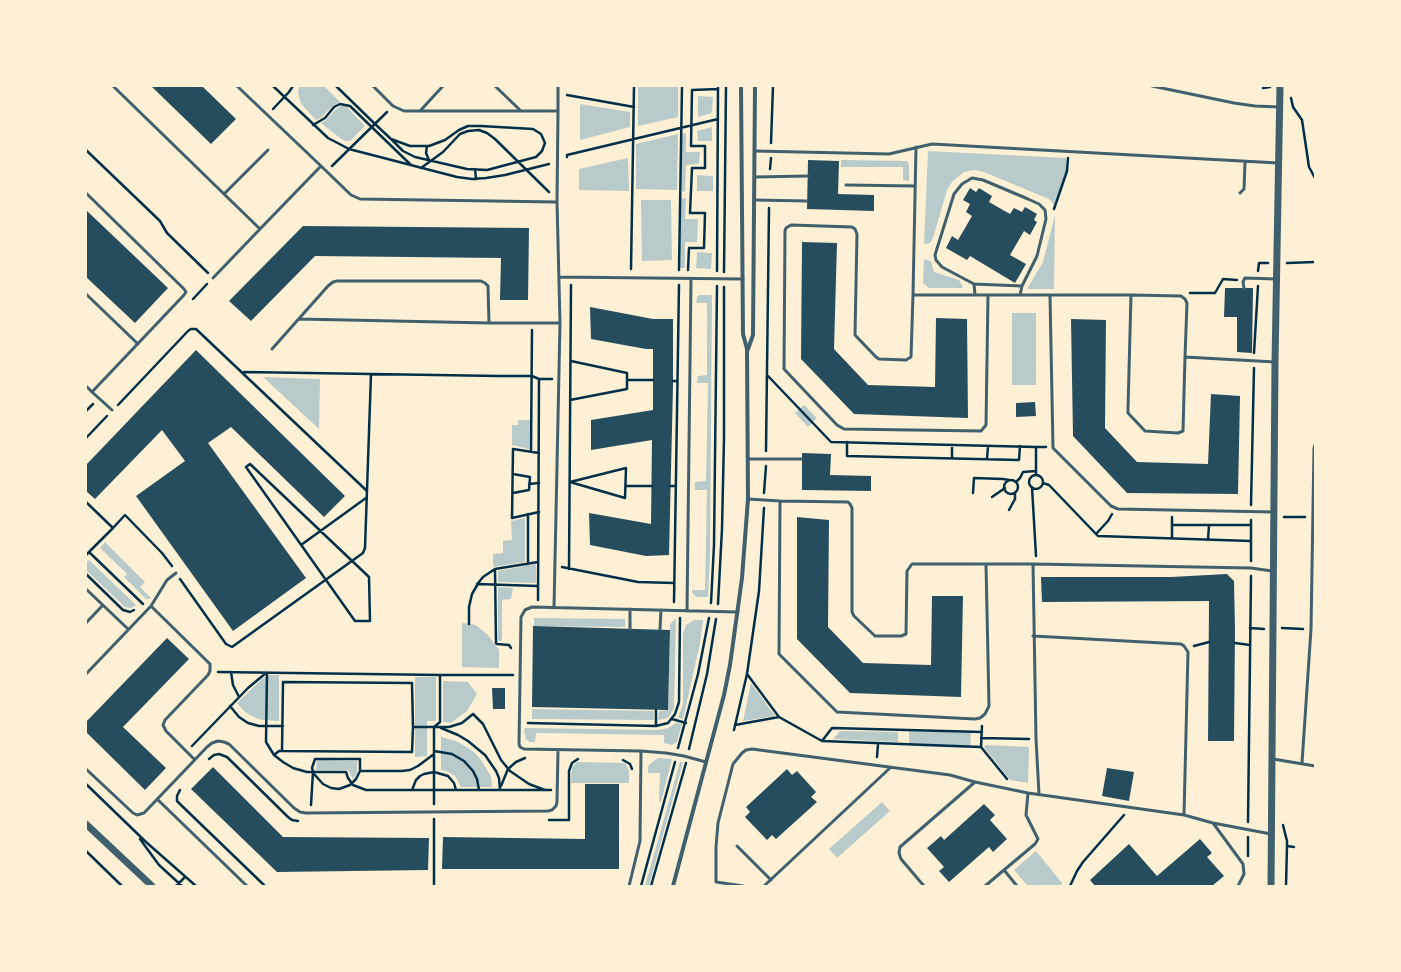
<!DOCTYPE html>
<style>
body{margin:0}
#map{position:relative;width:1401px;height:972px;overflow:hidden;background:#fdf0d5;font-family:"PT Sans",sans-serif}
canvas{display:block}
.frame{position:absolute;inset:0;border:87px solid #fdf0d5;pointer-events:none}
</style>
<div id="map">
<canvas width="1401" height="972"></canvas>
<div class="frame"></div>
</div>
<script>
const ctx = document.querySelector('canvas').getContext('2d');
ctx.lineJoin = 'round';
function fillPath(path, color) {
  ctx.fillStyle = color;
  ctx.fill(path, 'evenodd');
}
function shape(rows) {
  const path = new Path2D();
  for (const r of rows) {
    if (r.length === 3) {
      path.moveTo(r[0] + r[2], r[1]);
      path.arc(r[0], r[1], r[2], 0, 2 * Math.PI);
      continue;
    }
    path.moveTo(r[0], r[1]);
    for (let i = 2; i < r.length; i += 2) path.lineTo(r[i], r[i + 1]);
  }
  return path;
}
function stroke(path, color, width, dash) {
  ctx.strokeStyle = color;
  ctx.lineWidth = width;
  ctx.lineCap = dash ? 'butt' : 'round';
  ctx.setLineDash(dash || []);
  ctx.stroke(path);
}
fillPath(shape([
 [299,86,324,86,340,102,331,107,321,118,316,120,303,106,300,101,298,92],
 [638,86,678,86,678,117,638,126],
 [698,96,713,97,712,113,698,117],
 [580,104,630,112,630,127,580,140],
 [341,106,346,106,365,126,350,141,345,141,340,138,321,123,325,121,335,110],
 [712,127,712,141,698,141,697,131],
 [686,133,686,152,700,152,699,164,686,165,685,192,682,191,682,134],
 [678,134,677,190,636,189,636,144],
 [928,151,1066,158,1066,171,1054,205,1049,199,984,172,974,170,964,172,952,182,947,190,933,238,930,243,924,244],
 [628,158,629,191,579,190,579,169],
 [841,160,907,161,909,165,909,181,903,180,903,167,841,167],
 [697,175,713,176,713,191,697,191],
 [686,198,685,219,698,219,697,242,685,242,685,268,680,268,681,199],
 [641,200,671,200,672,260,642,261],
 [1055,215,1054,289,1027,289,1043,262],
 [697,252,712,253,711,269,696,268],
 [924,259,931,261,934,272,959,280,962,285,963,288,929,288,923,283],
 [699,295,712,295,710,552,708,597,696,597,692,592,692,590,705,590,707,490,695,490,695,482,706,481,708,383,697,383,698,376,707,375,707,303,696,303,697,298],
 [1012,313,1036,313,1036,385,1012,385],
 [263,377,320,379,319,429],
 [804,405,817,418,808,427,795,413],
 [518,420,530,420,529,449,512,445,512,425,518,425],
 [525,518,525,562,493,567,493,554,503,553,503,541,512,540,511,521],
 [105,542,145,582,140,587,151,598,150,599,146,599,124,577,127,574,100,548],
 [89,560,136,605,131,608,125,607,86,570,86,562],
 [536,564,536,583,498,582,498,571],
 [498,587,513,588,511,599,502,600,502,641,498,641],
 [534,618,625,619,625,627,534,626],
 [676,618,674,708,669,717,665,719,658,720,659,711,668,710,670,624],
 [694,620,703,620,700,643,683,719,678,718,683,704,683,633,686,625],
 [462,623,472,624,477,626,488,635,499,650,499,668,462,667],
 [269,675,279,675,279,721,262,720,256,718,245,712,237,703,262,679],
 [415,677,436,677,436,721,427,721,427,756,415,757],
 [443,681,468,682,477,694,467,711,451,723,443,722],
 [751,683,775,716,743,721],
 [532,709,654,711,654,720,532,719],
 [676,723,682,724,677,742,672,745,664,743,664,735,536,733,535,742,530,742,526,739,524,731,525,728,659,730,668,728],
 [840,731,898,732,898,742,833,739],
 [909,731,971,733,970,748,909,746],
 [441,737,456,741,465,746,475,753,481,760,491,776,492,787,461,787,455,776,447,771,441,770],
 [986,745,1029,747,1028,783,1010,780,984,747],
 [658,758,672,759,661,802,659,801,660,773,648,773,648,767,650,764],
 [317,760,357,761,357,773,353,779,348,770,316,770],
 [577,762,625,763,629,771,629,783,571,783,572,767],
 [680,762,683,762,649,886,645,886],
 [882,802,890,811,837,858,829,849],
 [1036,851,1062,883,1061,886,1028,886,1014,870]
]), '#b9caca');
fillPath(shape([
 [151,86,202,86,236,119,211,144],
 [808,160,839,161,838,194,874,195,874,211,807,209],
 [970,188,976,192,979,188,992,196,989,202,1010,214,1014,208,1022,212,1025,207,1037,214,1034,220,1037,222,1030,235,1024,231,1010,255,1026,264,1015,283,970,256,967,260,946,248,952,236,958,240,972,216,966,212,970,204,963,200],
 [86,210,168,288,135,323,86,277],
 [303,226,529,228,528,300,500,300,501,258,315,256,251,321,229,301],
 [802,242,837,243,834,349,868,385,935,387,936,318,967,319,968,418,854,414,801,359],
 [1225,288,1253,288,1252,353,1237,352,1237,317,1224,317],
 [590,307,653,319,673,319,673,386,669,555,646,556,590,545,589,513,651,524,652,440,591,450,591,420,653,410,653,349,646,349,591,339],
 [1071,319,1106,320,1105,428,1137,462,1208,464,1211,394,1240,396,1238,494,1127,493,1073,436],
 [196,350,345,496,324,517,231,427,208,443,306,578,233,631,136,496,185,461,162,430,95,499,86,491,86,465],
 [1035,402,1036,416,1016,417,1016,403],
 [802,453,831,454,830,475,871,476,871,491,802,490],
 [797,517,829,520,828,627,863,663,931,665,932,596,963,596,961,697,850,693,797,639],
 [1227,574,1234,581,1235,630,1234,741,1208,741,1209,601,1042,602,1041,577,1171,577],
 [533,626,670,630,668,710,532,707],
 [167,638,189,659,123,727,166,768,145,790,86,732,86,722],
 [492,688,505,688,505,709,493,709],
 [213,767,283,837,429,838,428,870,277,872,191,789],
 [1107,768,1134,772,1129,801,1102,796],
 [787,769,792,775,797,771,816,792,811,797,817,802,776,839,772,835,767,840,745,817,750,812,746,807],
 [585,784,619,784,619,869,442,869,443,837,585,839],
 [984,804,995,815,990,820,1007,839,993,852,989,847,949,882,939,871,944,867,927,848,941,836,944,840],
 [1200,839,1212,853,1207,857,1224,876,1212,886,1205,885,1204,886,1140,886,1139,885,1137,886,1095,886,1090,880,1129,844,1157,876]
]), '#264d5e');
stroke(shape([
 [273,86,328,138,349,149,457,177,472,179,486,178,505,175,549,164],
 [336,86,375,124,391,139,403,151,415,157,467,169,487,170,536,157,542,151,545,143,541,134,533,129,481,126,468,126,459,130,445,140,429,146,410,146,391,139],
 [1263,88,1270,87],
 [567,95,634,107],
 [1291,98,1293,107,1302,120,1309,167,1315,178],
 [273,109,289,92,293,86],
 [313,125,325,118,334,107,340,104,350,106,411,165],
 [771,143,773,86],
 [427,146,426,153,429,160],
 [86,150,160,221,167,233,208,273],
 [567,157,567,155,718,119],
 [332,166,387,112],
 [421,168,443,152,460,134,468,131,479,130,487,133,495,139,549,192],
 [475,169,476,179],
 [770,169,771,158],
 [1054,209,1067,171,1068,158],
 [1287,263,1315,262],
 [631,269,634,86],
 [679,270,682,86],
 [688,270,689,248,704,248,705,213,690,213,692,168,705,168,705,146,691,146,692,90,718,89],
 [717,271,718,86],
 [1258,271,1259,263,1268,263],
 [724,272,726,86],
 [1190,293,1215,293,1223,279,1237,280],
 [193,299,207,284],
 [1254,353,1258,286],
 [244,372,499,376,532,376,539,379,552,379],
 [768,376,831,442,1036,447,1036,475],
 [627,380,653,380],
 [673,381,677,381],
 [570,400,627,389,627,373,571,361],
 [118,405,188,331,191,329,196,329,367,491],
 [86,411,93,404],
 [86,438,107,416],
 [847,442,847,456,1019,460,1020,446],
 [1036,447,1046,447],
 [531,451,532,330],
 [766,451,769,208],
 [952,458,952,445],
 [987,459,988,446],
 [250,464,369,577,370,621,355,621,246,467,250,464],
 [626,468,625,498,570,482,626,468],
 [1036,482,7],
 [1011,487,7],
 [1016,482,1020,478,1023,472,1036,471],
 [1043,483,1049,485,1098,536,1251,541],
 [529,484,539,483],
 [626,486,652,486],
 [670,486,676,486],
 [1032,487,1036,556],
 [513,493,529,490,530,477,513,474],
 [764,493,766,466],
 [973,493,974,478,1003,479,1009,480],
 [992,497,1005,488],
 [86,502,113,528,86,555],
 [1251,505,1254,368],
 [1009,510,1015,499,1015,493],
 [539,512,512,518,513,449,539,453],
 [528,514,528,564],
 [1284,517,1305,517],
 [1172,525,1251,525],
 [113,528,125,515,162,553,172,566],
 [1096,534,1108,521,1112,514],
 [1172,538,1172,517],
 [1208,540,1209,525],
 [301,545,366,498],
 [89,552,143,604],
 [1251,561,1251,520],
 [562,567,638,582,674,583],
 [569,569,571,285],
 [86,574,123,610,130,612,134,610],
 [180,579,226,644,232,647,363,553,365,548,371,374],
 [477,584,538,586],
 [538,600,539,379],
 [674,602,679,285],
 [711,603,714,545,717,286],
 [718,604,722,529,724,438,724,287],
 [469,624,469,607,472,594,479,582,483,577,495,569],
 [1250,628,1264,629],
 [1282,628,1303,629],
 [1235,643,1250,645],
 [1194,646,1209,642],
 [511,648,509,645,497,644,496,643,495,569,538,562],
 [218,672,440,675,440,722,434,727,434,804],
 [231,672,233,685,239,697],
 [267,673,266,742,274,755,283,762,293,768,307,772,346,772,348,778,353,785,366,790,551,790],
 [747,674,779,717],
 [440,675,513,675],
 [230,706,239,717,248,723,259,726,283,726],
 [672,719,686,723],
 [528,723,656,726,668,723,675,714,679,702,680,618],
 [735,725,779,717,822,741,981,747],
 [656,726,656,710],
 [982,726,981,747,1007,779],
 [413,727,412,752,282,751,283,682,412,683,413,727,449,727,462,723,473,714,483,724,501,760,510,771,529,784,545,790],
 [441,728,458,735,468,741,485,755,496,771,499,778,500,790],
 [734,730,747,674,759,591,764,508],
 [981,738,1029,739],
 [822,741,832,728,982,732],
 [192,746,248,688,266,673],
 [678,748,698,674,709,618],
 [689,749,707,674,716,619],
 [434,751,452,754,464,761,473,771,477,779,479,790],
 [274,755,279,751,282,751],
 [877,757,878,744],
 [209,759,214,755,219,754,227,757,288,817,292,820,298,821],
 [315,759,360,759,360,771,356,779,350,785,339,789,331,788,323,784,314,774,312,768,315,759],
 [623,760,630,764,632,769],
 [360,771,402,771,410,770,418,766,434,754],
 [86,784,146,842,196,886],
 [501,786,508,769,516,762,525,758],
 [180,790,177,796,177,801,181,805,265,886],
 [412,790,416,780,420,776,424,774,434,772,448,776,454,783,456,790],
 [311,805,313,772],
 [434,819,434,886],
 [549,820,569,820,569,771,572,763,578,759],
 [1248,822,1251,576],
 [1283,825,1287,841,1287,846],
 [1248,837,1248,856],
 [140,839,159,865,182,886],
 [86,851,122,886],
 [176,886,185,877],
 [641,886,675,762],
 [651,886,686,763],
 [1070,886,1077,871,1083,862,1124,815],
 [1286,886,1287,846,1294,847]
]), '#003049', 2.5);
stroke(shape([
 [113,86,260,229,321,166,237,86],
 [373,86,393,106,404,111,558,111,558,86],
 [495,86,521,111],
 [1152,86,1234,103,1255,106,1280,107],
 [420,111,443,86],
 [755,151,889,154,932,144,1278,163],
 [321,166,351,195,360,199,557,202,560,323],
 [755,177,808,176],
 [846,185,915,186],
 [86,193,184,289,186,292,184,295,92,392,86,386],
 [1240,193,1244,189,1245,162],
 [224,194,268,150],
 [754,200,807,201],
 [557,202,558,111],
 [559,277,743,279],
 [213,278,260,229],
 [974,284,1022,286],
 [1244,288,1243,282,1245,278,1276,279],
 [86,294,138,344],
 [913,295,916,147],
 [975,295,974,284,942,267,936,260,935,255,954,194,962,184,972,178,983,180,1028,199,1039,204,1045,210,1046,219,1037,256,1022,286,1020,295],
 [988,295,986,425,981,431,844,429,837,425,784,369,785,231,786,228,791,225,852,227,855,229,857,234,855,335,876,357,879,359,906,360,911,357,913,295,1131,295],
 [1050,295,1053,448,1111,506,1118,509,1274,512],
 [299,319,489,323],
 [272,349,328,286,333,282,337,281,481,281,485,283,488,286,489,323,560,323,554,608],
 [1185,357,1183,431,1178,433,1145,431,1128,413,1128,409,1131,295,1181,296,1185,299,1187,303,1185,357,1275,362],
 [92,392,112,410],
 [748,459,802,459],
 [748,499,780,501,848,502,850,504,852,508,852,612,854,616,875,636,901,636,906,634,907,571,912,564,1033,564],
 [780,501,779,654,837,712,975,719,980,718,985,714,989,706,986,564],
 [86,589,128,629],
 [151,606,167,580,176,573],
 [687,611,691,279],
 [86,623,103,605],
 [630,629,630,609],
 [660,629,661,610],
 [1033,636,1181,644,1184,646,1188,652,1184,815],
 [86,674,151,606,210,664,210,671,208,675,165,720,163,725,166,731,194,759],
 [1273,759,1315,766],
 [706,762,684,756,666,753,641,751,524,749,520,747,519,744,521,617,525,610,532,607,738,612],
 [1302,763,1311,629,1314,448,1315,445],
 [86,769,133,813,137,815,144,813,207,747,212,743,218,741,224,742,229,744,294,808,300,812,306,813,548,811,552,810,556,806,557,802,558,750],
 [1039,794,1036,739,1033,564,1251,568,1272,571],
 [157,799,247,886],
 [1213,823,1243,864,1244,874,1238,886],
 [737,846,771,880],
 [629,886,640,841,641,751],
 [743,886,716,882,716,847,718,823,733,764,742,753,746,750,752,749,950,775,975,782,1028,793,1184,815,1213,823,1271,834],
 [764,886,890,768],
 [924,886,901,859,899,853,900,847,975,782],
 [985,886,1004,870],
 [1017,886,1004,870,1035,844,1038,839,1026,815,1028,793]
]), '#3f606c', 3);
stroke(shape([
 [748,349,753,335,755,86],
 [673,886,724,695,730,665,742,578,748,499,747,349,743,334,741,86]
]), '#3f606c', 4);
stroke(shape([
 [86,824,152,886],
 [1271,886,1275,362,1280,86]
]), '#3f606c', 7);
</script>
